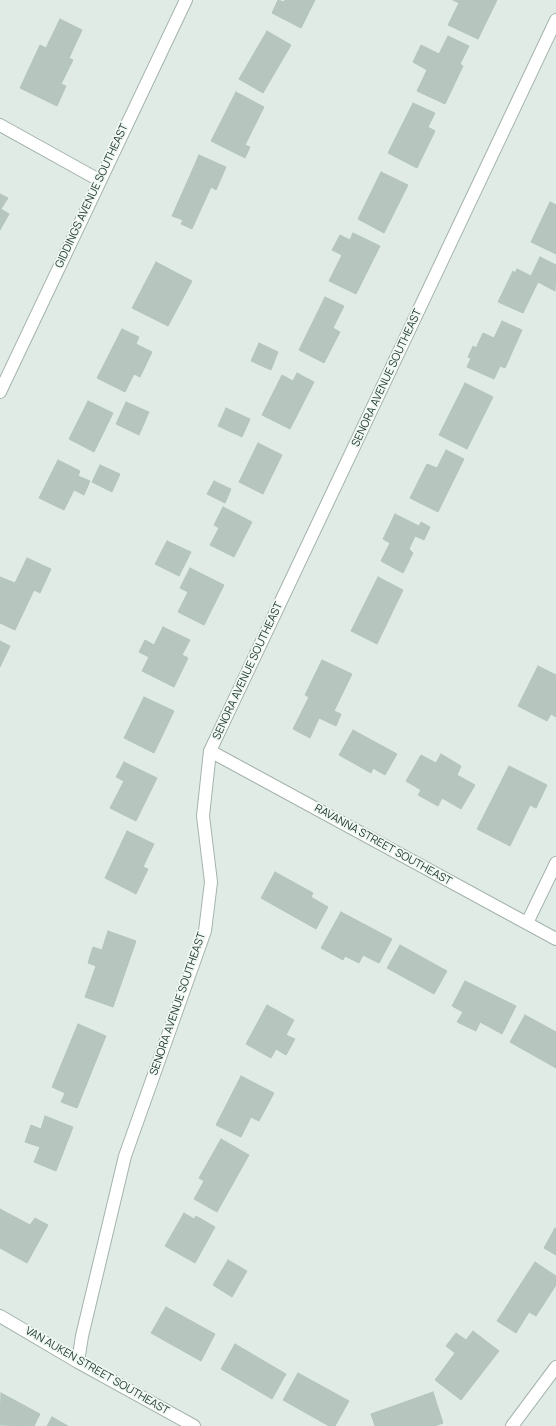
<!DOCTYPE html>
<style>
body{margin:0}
canvas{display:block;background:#e1ebe5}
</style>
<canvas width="556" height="1426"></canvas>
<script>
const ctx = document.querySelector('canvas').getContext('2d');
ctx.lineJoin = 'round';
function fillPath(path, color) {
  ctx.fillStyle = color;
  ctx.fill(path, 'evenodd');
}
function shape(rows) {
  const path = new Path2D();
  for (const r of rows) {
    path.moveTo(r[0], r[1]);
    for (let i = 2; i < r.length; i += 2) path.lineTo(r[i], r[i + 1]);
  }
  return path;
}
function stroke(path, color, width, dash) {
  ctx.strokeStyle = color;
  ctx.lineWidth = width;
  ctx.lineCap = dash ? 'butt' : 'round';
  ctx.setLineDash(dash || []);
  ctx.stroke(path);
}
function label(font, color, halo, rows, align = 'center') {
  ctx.font = font + ' Manrope,sans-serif';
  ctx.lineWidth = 3.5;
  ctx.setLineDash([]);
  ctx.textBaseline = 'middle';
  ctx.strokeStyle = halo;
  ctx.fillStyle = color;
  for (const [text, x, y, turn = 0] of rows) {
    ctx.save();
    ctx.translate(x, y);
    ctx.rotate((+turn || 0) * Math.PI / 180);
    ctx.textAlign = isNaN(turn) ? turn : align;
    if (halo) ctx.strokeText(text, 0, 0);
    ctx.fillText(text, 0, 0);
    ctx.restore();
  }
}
const building = shape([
 [278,0,284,2,285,0,315,0,301,28,272,13,278,0],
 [453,0,497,0,478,39,448,25,459,3,453,0],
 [60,19,82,30,69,58,73,60,61,84,66,86,57,106,20,88,40,45,46,48,60,19],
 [267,31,291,45,263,93,239,79,267,31],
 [448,36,469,46,460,64,463,66,445,104,417,91,427,70,413,62,421,45,439,54,448,36],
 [236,92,264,107,245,145,250,147,245,158,211,141,236,92],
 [413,103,435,113,428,127,435,131,417,168,388,153,413,103],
 [199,155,226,167,216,190,211,187,192,229,181,224,183,220,172,216,199,155],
 [381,172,408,185,384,233,358,219,381,172],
 [0,194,8,198,1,209,9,214,0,230,0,194],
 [550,202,556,205,556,254,531,242,550,202],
 [353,233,380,246,356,294,329,281,342,255,332,250,340,235,350,240,353,233],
 [540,257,556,265,555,291,538,282,523,313,498,302,513,271,515,273,517,269,531,276,540,257],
 [156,262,192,281,168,326,132,308,156,262],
 [325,297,344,306,333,328,340,332,324,363,299,350,325,297],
 [502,321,522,330,505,368,500,366,494,379,467,367,471,358,468,357,473,346,476,348,483,333,494,338,502,321],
 [122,329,139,337,136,344,152,352,140,377,134,374,125,392,97,378,122,329],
 [259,343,278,352,271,370,251,361,259,343],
 [297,373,314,382,290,429,262,415,282,375,293,381,297,373],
 [465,383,493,397,467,449,439,435,465,383],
 [88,401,113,413,94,452,69,439,88,401],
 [126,402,149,412,139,435,116,424,126,402],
 [226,408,250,419,242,437,218,426,226,408],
 [258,443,282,455,263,494,239,482,258,443],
 [446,450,464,459,438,512,410,498,427,464,437,468,446,450],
 [58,460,80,471,78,476,90,481,84,495,74,490,64,510,39,498,58,460],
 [100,465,120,474,112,492,92,482,100,465],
 [214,481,231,489,225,503,207,494,214,481],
 [223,507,252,522,234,557,210,545,219,528,214,525,223,507],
 [395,514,419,526,421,522,430,527,424,540,415,536,409,549,413,553,403,573,381,561,390,543,383,539,395,514],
 [167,541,191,552,179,576,155,564,167,541],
 [27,558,51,569,40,593,34,590,15,630,0,623,0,577,15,583,27,558],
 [190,568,224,585,204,625,178,612,188,592,180,588,190,568],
 [378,577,403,590,377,644,351,631,378,577],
 [163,627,190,640,182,655,188,658,174,687,142,671,149,657,139,652,145,640,154,645,163,627],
 [0,641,10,646,0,667,0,641],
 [322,660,352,674,334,711,341,714,336,726,319,718,310,738,293,729,309,697,305,695,322,660],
 [538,666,556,675,556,717,551,714,547,721,518,706,538,666],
 [144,697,174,711,154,753,124,738,144,697],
 [353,730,397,754,385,775,373,768,371,773,339,755,353,730],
 [441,754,461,766,457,775,475,785,461,809,442,798,438,806,418,795,421,790,406,781,421,755,436,763,441,754],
 [124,762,157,778,136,821,110,808,124,781,116,777,124,762],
 [509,766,547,785,536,808,530,805,510,846,477,829,509,766],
 [127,831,154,844,143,867,148,869,136,894,105,878,127,831],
 [275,872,313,893,311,897,328,907,316,929,261,898,275,872],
 [341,912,392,939,379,963,363,955,359,963,345,956,343,960,321,948,341,912],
 [108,931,136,941,113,1007,85,997,96,966,88,963,93,947,102,950,108,931],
 [400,945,447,971,434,994,387,968,400,945],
 [465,981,516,1006,502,1034,480,1022,476,1031,457,1022,463,1012,452,1006,465,981],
 [267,1005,294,1020,286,1035,295,1039,286,1055,276,1049,271,1058,246,1044,267,1005],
 [525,1015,556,1032,556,1068,510,1042,525,1015],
 [78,1024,106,1036,77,1108,61,1102,65,1093,52,1087,78,1024],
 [241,1076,274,1093,259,1121,251,1117,241,1137,216,1125,241,1076],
 [45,1116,73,1127,56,1171,34,1162,40,1147,25,1142,31,1125,41,1129,45,1116],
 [221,1139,249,1155,217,1212,194,1199,204,1181,199,1178,221,1139],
 [0,1209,30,1225,35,1218,48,1225,27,1263,0,1248,0,1209],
 [184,1213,194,1219,196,1216,215,1227,195,1263,165,1246,184,1213],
 [555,1228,556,1229,556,1255,544,1248,555,1228],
 [228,1260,247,1271,232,1297,213,1285,228,1260],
 [535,1262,556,1276,556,1285,536,1316,529,1312,516,1333,497,1321,535,1262],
 [166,1307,215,1334,201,1361,151,1333,166,1307],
 [473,1331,499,1351,461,1400,435,1380,455,1353,446,1346,456,1333,466,1340,473,1331],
 [235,1344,286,1374,272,1399,221,1369,235,1344],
 [298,1373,349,1401,335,1426,329,1426,283,1400,298,1373],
 [433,1392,443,1423,435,1426,375,1426,371,1414,433,1392],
 [1,1393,40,1414,34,1426,0,1425,1,1393],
 [52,1417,68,1426,47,1426,52,1417]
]);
fillPath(building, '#b6c6be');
stroke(building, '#b3c5bc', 1);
const street = shape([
 [0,125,99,180],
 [0,392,186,0],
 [210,751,556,939],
 [527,923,556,863],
 [0,1316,78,1362,194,1426],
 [78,1362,82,1336,125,1156,205,931,211,882,203,816,210,751,556,20],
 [512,1426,556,1367]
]);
stroke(street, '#a4b3ac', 14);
stroke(street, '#fff', 12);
label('11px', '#223c32', '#f1f8f4', [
 ["GIDDINGS AVENUE SOUTHEAST",92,196,-65],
 ["SENORA AVENUE SOUTHEAST",387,378,-65],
 ["SENORA AVENUE SOUTHEAST",248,671,-65],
 ["RAVANNA STREET SOUTHEAST",383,845,29],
 ["SENORA AVENUE SOUTHEAST",178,1004,-71],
 ["VAN AUKEN STREET SOUTHEAST",97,1371,30]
]);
</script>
